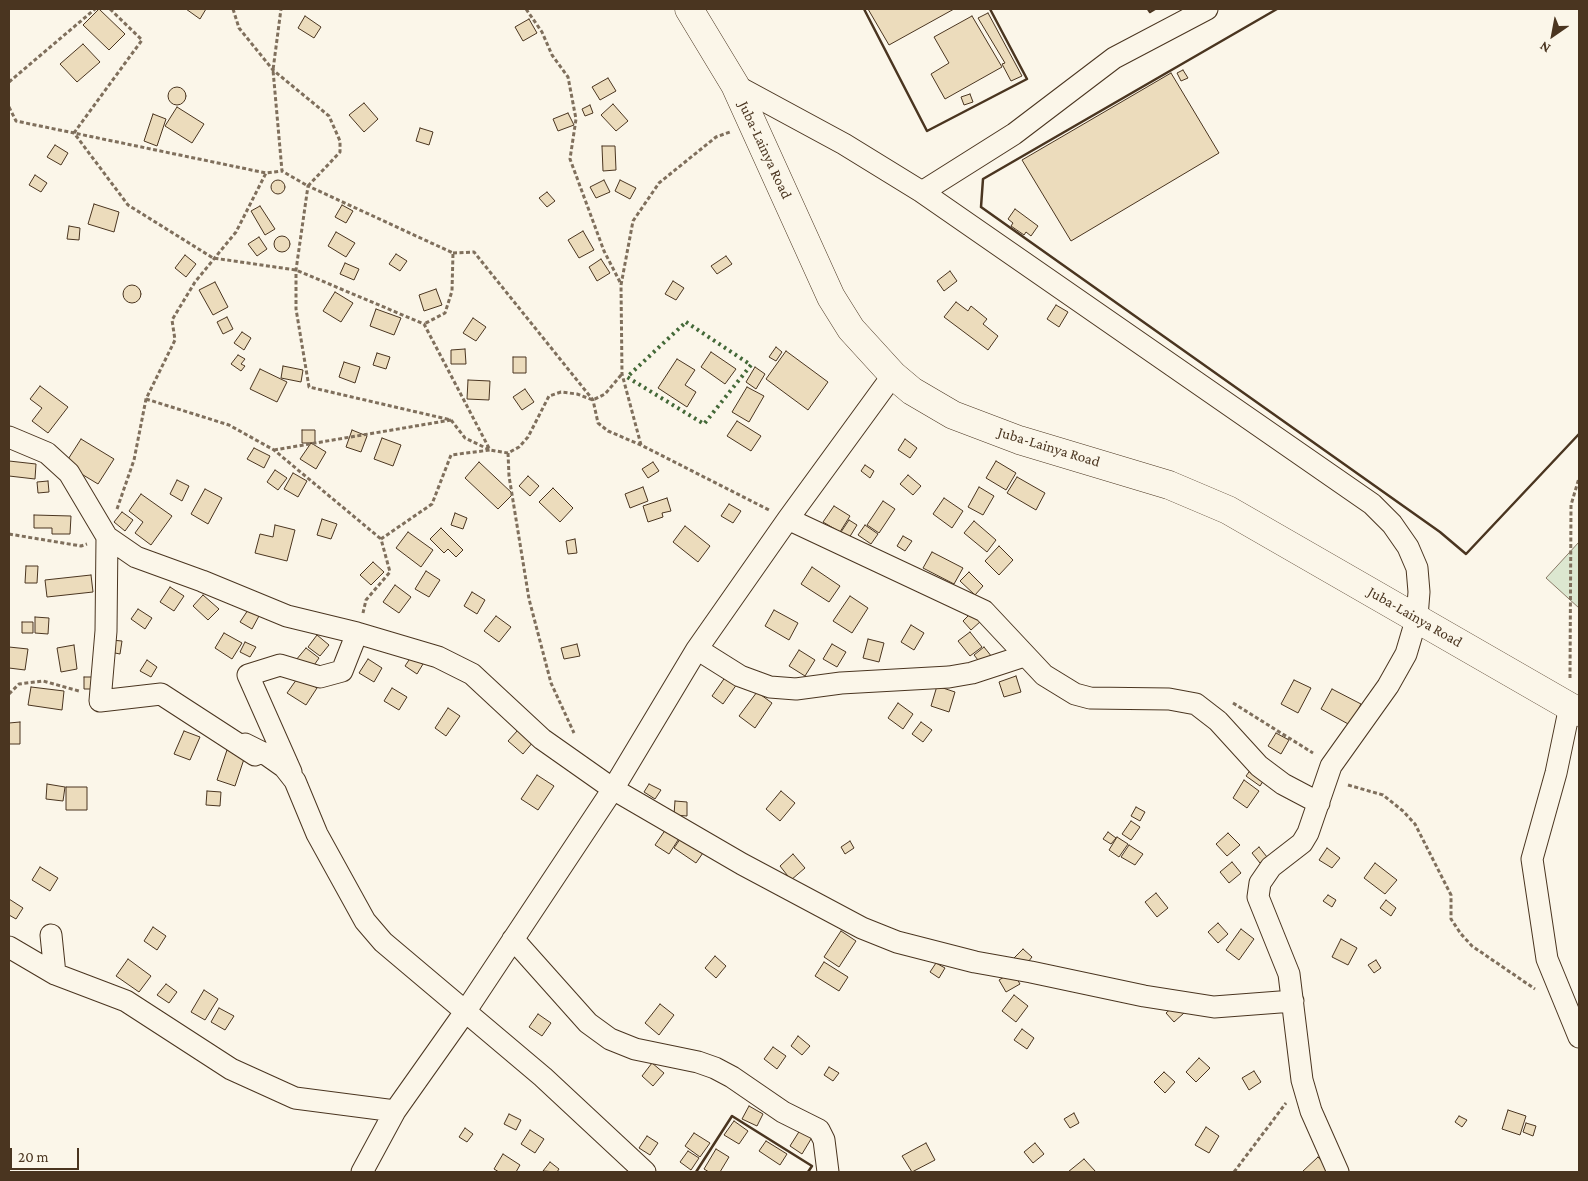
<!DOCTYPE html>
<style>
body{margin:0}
#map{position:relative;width:1588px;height:1181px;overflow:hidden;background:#fbf6e9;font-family:"Crimson Pro",serif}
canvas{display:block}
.frame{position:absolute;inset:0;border:10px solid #4a3520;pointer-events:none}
.north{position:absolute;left:1528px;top:10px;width:50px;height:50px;-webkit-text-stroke:4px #fbf6e9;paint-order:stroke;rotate:213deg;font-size:14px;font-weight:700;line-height:20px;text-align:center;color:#4a3520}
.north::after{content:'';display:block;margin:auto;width:18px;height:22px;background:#4a3520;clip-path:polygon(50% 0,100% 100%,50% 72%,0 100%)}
.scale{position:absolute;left:10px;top:1148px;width:69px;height:22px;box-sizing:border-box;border:2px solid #4a3520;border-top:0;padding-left:6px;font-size:15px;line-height:18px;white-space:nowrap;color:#4a3520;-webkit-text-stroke:4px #fbf6e9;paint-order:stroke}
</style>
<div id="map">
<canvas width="1588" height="1181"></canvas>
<div class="frame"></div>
<div class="north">N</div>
<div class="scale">20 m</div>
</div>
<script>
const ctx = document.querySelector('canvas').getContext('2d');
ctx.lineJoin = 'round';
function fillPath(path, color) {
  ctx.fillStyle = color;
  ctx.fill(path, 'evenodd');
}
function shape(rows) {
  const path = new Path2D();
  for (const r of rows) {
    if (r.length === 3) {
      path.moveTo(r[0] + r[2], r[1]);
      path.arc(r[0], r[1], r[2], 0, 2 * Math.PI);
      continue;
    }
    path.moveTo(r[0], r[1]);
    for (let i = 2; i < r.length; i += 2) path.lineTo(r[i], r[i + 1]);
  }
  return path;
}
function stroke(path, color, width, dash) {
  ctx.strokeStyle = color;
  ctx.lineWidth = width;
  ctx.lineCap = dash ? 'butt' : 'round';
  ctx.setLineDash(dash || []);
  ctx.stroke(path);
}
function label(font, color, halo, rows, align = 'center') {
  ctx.font = font + ' "Crimson Pro",serif';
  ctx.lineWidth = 4;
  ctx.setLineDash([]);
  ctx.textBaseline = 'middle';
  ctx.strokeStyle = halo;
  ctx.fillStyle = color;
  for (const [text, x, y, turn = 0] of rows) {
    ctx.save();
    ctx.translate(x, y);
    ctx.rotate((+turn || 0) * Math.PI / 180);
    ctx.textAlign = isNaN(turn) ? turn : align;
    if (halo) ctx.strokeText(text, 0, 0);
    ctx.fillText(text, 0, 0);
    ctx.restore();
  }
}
const green = shape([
 [1579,542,1579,608,1546,578,1579,542]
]);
fillPath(green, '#dce7d0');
stroke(green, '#887966', 1);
const building = shape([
 [99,9,125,34,109,50,83,25,99,9],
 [186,9,206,9,200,19,186,9],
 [868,9,954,9,889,45,868,9],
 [988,13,1022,76,1011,81,1002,64,1005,63,978,18,988,13],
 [305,16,321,27,314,38,298,28,305,16],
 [972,16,1002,67,945,99,931,74,949,63,934,37,972,16],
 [529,19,537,33,523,41,515,27,529,19],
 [83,44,100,62,77,82,60,64,83,44],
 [1183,70,1188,78,1181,81,1177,73,1183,70],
 [1171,73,1219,153,1071,241,1022,160,1171,73],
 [608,78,616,91,600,100,592,87,608,78],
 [177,96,9],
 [970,94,973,102,964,105,961,97,970,94],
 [364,103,378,119,364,132,349,115,364,103],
 [613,104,628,121,616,131,601,115,613,104],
 [590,105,593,113,585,116,582,109,590,105],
 [177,107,204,124,192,143,165,126,177,107],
 [568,113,574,125,558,131,553,119,568,113],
 [153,114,166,119,157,146,144,141,153,114],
 [420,128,433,132,429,145,416,141,420,128],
 [55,145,68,153,61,165,47,157,55,145],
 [602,146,615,146,616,170,603,171,602,146],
 [35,175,47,183,41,192,29,185,35,175],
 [604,180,610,192,596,198,590,187,604,180],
 [620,180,636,188,630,199,615,191,620,180],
 [278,187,7],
 [547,192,555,201,547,207,539,198,547,192],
 [94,204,119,212,114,232,88,224,94,204],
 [342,205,353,211,346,223,335,217,342,205],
 [260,206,275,229,265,235,251,211,260,206],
 [1015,209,1038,226,1031,236,1026,232,1024,235,1011,226,1013,223,1008,219,1015,209],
 [69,226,80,228,79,240,67,239,69,226],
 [583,231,594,250,579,258,568,240,583,231],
 [336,232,355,243,346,257,328,246,336,232],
 [282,244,8],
 [259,237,267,249,257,256,248,244,259,237],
 [396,254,407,261,400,271,389,264,396,254],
 [185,255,196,264,186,277,175,268,185,255],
 [726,256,732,264,717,274,711,266,726,256],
 [601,259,610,273,597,281,589,267,601,259],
 [345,263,359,269,354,280,340,274,345,263],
 [950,271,957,281,944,291,937,281,950,271],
 [673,281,684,288,676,300,665,294,673,281],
 [215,282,228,307,213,315,199,290,215,282],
 [132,294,9],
 [436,289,442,305,424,311,419,295,436,289],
 [335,292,353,303,341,322,323,311,335,292],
 [956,302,968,311,971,306,987,319,983,324,998,336,988,350,944,317,956,302],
 [1056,305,1068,312,1059,327,1047,319,1056,305],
 [376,309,401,318,394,335,370,326,376,309],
 [227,317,233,329,223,334,217,322,227,317],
 [473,318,486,327,476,341,463,333,473,318],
 [242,332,251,338,244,350,234,343,242,332],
 [776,347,782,352,776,361,769,357,776,347],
 [465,349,466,364,451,364,451,350,465,349],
 [786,351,828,382,808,410,766,379,786,351],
 [711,352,736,369,725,384,701,367,711,352],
 [377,353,390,357,386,369,373,365,377,353],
 [238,355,245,359,241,364,245,366,241,371,231,364,238,355],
 [513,357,526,357,526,373,513,373,513,357],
 [677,359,695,370,685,385,696,392,687,407,658,388,677,359],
 [344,362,360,367,355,383,339,377,344,362],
 [283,366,303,370,301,382,281,378,283,366],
 [755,367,765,374,756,389,746,382,755,367],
 [260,369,287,382,277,402,250,389,260,369],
 [468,380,490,381,489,400,467,399,468,380],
 [40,386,68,407,48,433,32,421,42,408,30,399,40,386],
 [747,387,764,396,749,422,732,412,747,387],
 [525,389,534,402,522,410,513,397,525,389],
 [737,421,761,436,751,451,727,436,737,421],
 [302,430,315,430,315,443,302,443,302,430],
 [352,430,367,436,361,452,346,447,352,430],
 [382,438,401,445,393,466,374,459,382,438],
 [81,439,114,459,98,484,65,464,81,439],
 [905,439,917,448,910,458,898,450,905,439],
 [311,443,326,452,316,469,300,459,311,443],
 [254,448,270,456,264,468,247,459,254,448],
 [9,461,36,464,35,479,9,476,9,461],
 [996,461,1016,473,1006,490,986,478,996,461],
 [479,462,513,494,498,509,465,478,479,462],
 [653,462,659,471,648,478,642,469,653,462],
 [865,465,874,471,870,478,861,471,865,465],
 [275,470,287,478,278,490,267,482,275,470],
 [293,473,307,481,298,497,284,489,293,473],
 [908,475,921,486,913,495,900,484,908,475],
 [528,476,539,486,530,496,519,486,528,476],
 [1017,477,1045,493,1036,510,1007,493,1017,477],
 [177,480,189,486,182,501,170,494,177,480],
 [48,481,49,492,38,493,37,482,48,481],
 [643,487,648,501,630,508,625,494,643,487],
 [979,487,994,496,983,515,968,507,979,487],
 [553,488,573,508,560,522,539,502,553,488],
 [205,489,222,498,208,524,191,514,205,489],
 [141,494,172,516,151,545,135,533,143,522,129,511,141,494],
 [667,498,671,511,662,513,663,517,648,522,643,506,667,498],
 [944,498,963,511,952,528,933,514,944,498],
 [883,501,895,509,879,533,867,525,883,501],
 [729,504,741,511,733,523,721,516,729,504],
 [834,506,850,516,840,532,823,522,834,506],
 [122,512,133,520,125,531,114,522,122,512],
 [455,513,467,518,463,529,451,525,455,513],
 [34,515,71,516,70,534,52,534,52,528,34,528,34,515],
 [322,519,337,524,331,539,317,535,322,519],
 [849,520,857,525,849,538,841,532,849,520],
 [974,521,996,540,987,552,964,533,974,521],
 [275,525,295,530,287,561,255,553,260,534,273,537,275,525],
 [865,525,878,534,871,544,858,535,865,525],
 [685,526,710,546,698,562,673,542,685,526],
 [441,528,463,550,456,557,448,549,444,553,430,539,441,528],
 [408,532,433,550,421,567,396,548,408,532],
 [903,536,912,541,905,551,897,546,903,536],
 [575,539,577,553,568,554,566,541,575,539],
 [999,546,1013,560,999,575,985,561,999,546],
 [932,552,963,568,954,584,923,568,932,552],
 [373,562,384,572,371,585,360,575,373,562],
 [26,566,38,566,37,583,25,583,26,566],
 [812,567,840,586,829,602,801,584,812,567],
 [426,571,440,580,429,597,415,589,426,571],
 [969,572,983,586,975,595,960,581,969,572],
 [91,575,93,592,47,597,45,580,91,575],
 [395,585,411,597,399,613,383,602,395,585],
 [170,587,184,596,174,611,160,602,170,587],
 [472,592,485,600,477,614,464,606,472,592],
 [203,595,219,609,208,620,193,606,203,595],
 [850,596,868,608,852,633,833,621,850,596],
 [138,609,152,618,145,629,131,619,138,609],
 [248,610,259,616,252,629,240,622,248,610],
 [774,610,798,623,789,640,765,626,774,610],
 [972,612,981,621,971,630,963,621,972,612],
 [496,616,511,627,499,642,484,631,496,616],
 [35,617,49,618,48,634,35,633,35,617],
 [22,622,33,622,33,633,22,633,22,622],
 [911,625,924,633,914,650,901,642,911,625],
 [970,632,982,647,970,656,958,641,970,632],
 [224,633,242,643,232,659,215,648,224,633],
 [317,635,329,645,320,656,308,647,317,635],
 [868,639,884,643,879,662,863,658,868,639],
 [111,640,122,641,120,654,110,652,111,640],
 [245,642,256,647,250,657,240,652,245,642],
 [577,644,580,656,564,659,561,648,577,644],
 [832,644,846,652,837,667,823,659,832,644],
 [74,645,77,669,61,672,57,648,74,645],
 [9,647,28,649,25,670,9,668,9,647],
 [984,647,992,657,982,665,974,655,984,647],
 [306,648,319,658,310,671,296,660,306,648],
 [799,650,815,660,805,676,789,666,799,650],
 [411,657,423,664,417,674,405,666,411,657],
 [368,659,382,668,374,682,359,673,368,659],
 [147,660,157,667,151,677,140,671,147,660],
 [299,676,317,688,306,705,287,693,299,676],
 [726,676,737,684,723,704,712,696,726,676],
 [1016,676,1021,692,1004,697,999,682,1016,676],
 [84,677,96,677,96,689,84,689,84,677],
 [1294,680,1311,688,1298,713,1281,704,1294,680],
 [937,686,955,692,949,712,931,706,937,686],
 [31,687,64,691,62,710,28,705,31,687],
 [392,688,407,697,399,710,384,701,392,688],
 [1332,689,1361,704,1350,725,1321,709,1332,689],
 [757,692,772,703,755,728,739,716,757,692],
 [898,703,913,714,903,729,888,718,898,703],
 [448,708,460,716,446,736,435,728,448,708],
 [20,722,20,744,9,744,9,723,20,722],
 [921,722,932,730,923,742,912,734,921,722],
 [518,730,533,742,523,754,508,741,518,730],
 [184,731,200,737,190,760,174,754,184,731],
 [1276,733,1289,740,1281,754,1268,746,1276,733],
 [227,750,245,756,235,786,217,780,227,750],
 [1254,765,1267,775,1260,786,1246,776,1254,765],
 [537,775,554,786,538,810,521,799,537,775],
 [1244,780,1259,791,1247,808,1233,798,1244,780],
 [47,784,65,787,63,801,46,799,47,784],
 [649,784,661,790,655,799,644,792,649,784],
 [66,787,87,787,87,810,66,810,66,787],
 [207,791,221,792,220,806,206,805,207,791],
 [781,791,795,803,780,821,766,809,781,791],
 [675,801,687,802,687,816,674,815,675,801],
 [1136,807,1145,812,1140,821,1131,816,1136,807],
 [1131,821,1140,827,1131,840,1122,834,1131,821],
 [666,829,680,837,669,854,655,845,666,829],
 [685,832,707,847,696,863,674,848,685,832],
 [1108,832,1116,838,1111,844,1103,839,1108,832],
 [1228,833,1240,845,1227,856,1216,844,1228,833],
 [1117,837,1128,844,1119,857,1109,850,1117,837],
 [850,841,854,848,845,854,841,847,850,841],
 [1129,845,1143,854,1135,865,1121,857,1129,845],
 [1259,847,1267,857,1260,863,1252,853,1259,847],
 [1327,848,1340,858,1332,868,1319,860,1327,848],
 [793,854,805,868,791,880,780,866,793,854],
 [1232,862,1241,873,1229,883,1220,872,1232,862],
 [1375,863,1397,880,1385,894,1364,878,1375,863],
 [40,867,58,878,50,891,32,880,40,867],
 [1156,893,1168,908,1157,917,1145,902,1156,893],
 [1328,895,1336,900,1332,907,1323,901,1328,895],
 [9,899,23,908,16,919,9,915,9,899],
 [1386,900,1396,908,1391,916,1380,908,1386,900],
 [1218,923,1228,934,1218,943,1208,932,1218,923],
 [153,927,166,936,157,950,144,941,153,927],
 [1241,929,1254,939,1239,960,1226,950,1241,929],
 [841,931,856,941,839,967,824,957,841,931],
 [1341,939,1357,948,1348,965,1332,957,1341,939],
 [1023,949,1032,957,1024,967,1014,958,1023,949],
 [715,956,726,966,716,978,705,968,715,956],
 [128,959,151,976,139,992,116,976,128,959],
 [1376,960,1381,968,1374,973,1368,965,1376,960],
 [824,962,848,977,839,991,815,976,824,962],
 [936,963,945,968,939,978,930,972,936,963],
 [1013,972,1020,984,1006,992,999,980,1013,972],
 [166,984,177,992,169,1003,157,995,166,984],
 [204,990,218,999,205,1020,191,1012,204,990],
 [1014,995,1028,1006,1016,1022,1002,1011,1014,995],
 [660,1004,674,1015,659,1035,645,1023,660,1004],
 [1175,1005,1184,1013,1174,1022,1166,1013,1175,1005],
 [219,1008,234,1016,225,1030,211,1022,219,1008],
 [538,1014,551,1023,542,1036,529,1027,538,1014],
 [1022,1029,1034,1038,1027,1049,1014,1040,1022,1029],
 [798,1036,810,1046,802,1055,791,1046,798,1036],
 [773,1047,786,1056,777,1069,764,1059,773,1047],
 [1199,1058,1210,1068,1196,1082,1186,1072,1199,1058],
 [652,1063,664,1073,653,1086,642,1076,652,1063],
 [829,1067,839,1073,833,1081,824,1075,829,1067],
 [1254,1071,1261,1082,1249,1090,1242,1078,1254,1071],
 [1164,1072,1175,1082,1165,1093,1154,1082,1164,1072],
 [749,1106,763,1114,757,1126,742,1119,749,1106],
 [1508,1110,1526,1116,1520,1135,1502,1129,1508,1110],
 [1074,1113,1079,1123,1070,1128,1064,1119,1074,1113],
 [509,1114,521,1120,516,1130,504,1124,509,1114],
 [1459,1116,1467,1120,1462,1127,1455,1122,1459,1116],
 [734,1121,748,1131,739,1144,724,1135,734,1121],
 [1526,1123,1536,1126,1533,1136,1523,1132,1526,1123],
 [802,1127,814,1134,802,1154,790,1146,802,1127],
 [1206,1127,1219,1136,1209,1153,1195,1145,1206,1127],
 [465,1128,473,1134,467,1142,459,1137,465,1128],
 [530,1130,544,1139,535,1153,521,1144,530,1130],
 [694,1133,710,1143,700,1157,685,1146,694,1133],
 [647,1136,658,1143,650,1155,639,1148,647,1136],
 [766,1141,787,1154,780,1165,759,1151,766,1141],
 [926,1143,935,1160,912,1172,902,1156,926,1143],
 [1035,1143,1044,1154,1033,1163,1024,1152,1035,1143],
 [716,1149,729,1157,720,1172,709,1172,704,1169,716,1149],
 [688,1151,699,1158,691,1170,680,1162,688,1151],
 [503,1154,520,1165,516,1172,499,1172,494,1169,503,1154],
 [1318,1157,1332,1172,1302,1172,1318,1157],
 [1084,1159,1096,1172,1068,1172,1084,1159],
 [550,1162,559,1169,557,1172,543,1171,550,1162]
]);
fillPath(building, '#ecdcbc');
stroke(building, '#4a3520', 1);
const minor = shape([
 [735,85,844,144,922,192,1372,504,1392,524,1408,547,1417,568,1419,592,1417,617,1406,654,1388,686,1331,766,1308,833,1302,843,1271,867,1260,883,1258,897,1289,974,1302,1080,1311,1111,1338,1172],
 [922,192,1014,134,1114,58,1207,9],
 [9,437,47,453,69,473,107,537,136,557,202,581,287,616,357,633,438,657,472,674,542,739,613,789,742,864,862,928,897,942,975,962,1031,972,1144,996,1214,1007,1293,1001],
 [788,519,984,611,1044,675,1075,694,1090,698,1169,699,1196,704,1218,721,1259,766,1283,784,1319,803],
 [107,537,106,631,100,701,161,694,255,755],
 [697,649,740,676,770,687,796,689,841,683,949,677,972,673,1024,656],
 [1570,706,1556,773,1532,859,1547,959,1579,1037],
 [245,744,267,755,284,767,295,781,317,834,365,921,383,942,543,1077,645,1172],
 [291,772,248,675,280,665,320,677,342,671,357,633],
 [51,935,55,974],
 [513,939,588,1023,610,1039,635,1049,698,1062,715,1068,732,1077,783,1112,819,1130,824,1140,828,1172],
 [9,947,55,974,126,1001,231,1069,295,1098,395,1111],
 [362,1172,395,1111,465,1012,613,789,697,649,788,519,893,375]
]);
const primary = shape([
 [689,9,735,85,831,297,851,329,893,375,912,391,953,415,1019,440,1169,485,1228,510,1579,712]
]);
stroke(minor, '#4a3520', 23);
stroke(primary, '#4a3520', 29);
stroke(shape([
 [110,9,142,40,74,133,266,173],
 [233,9,239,28,273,70,329,116,340,141,340,152,308,186,282,171],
 [526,9,542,32,552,55,568,77,576,119,570,159,604,251,621,284],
 [9,82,95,9],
 [9,107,16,121,74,133,128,205,213,258,296,270,424,324,490,450,451,455,432,504,381,539,390,572,366,600,363,613],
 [453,253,474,252,593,400,598,423,608,431,641,445,769,510],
 [146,399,229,425,274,450,381,539],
 [451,420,465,438,490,450,508,453,519,447,528,437,549,396,561,392,577,394,593,400,605,394,622,374],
 [641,445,622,374,621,285,633,221,659,183,716,137,730,132],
 [274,450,451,420,309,387,296,309,296,270,308,186,453,253,452,291,445,313,424,324],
 [508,453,509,476,529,599,551,683,574,733],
 [117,509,134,460,146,399,175,340,172,320,195,282,236,232,266,173,282,171,273,70,281,9],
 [9,534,81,546,87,544],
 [1570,678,1571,505,1579,478],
 [9,694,19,684,43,681,79,691],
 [1233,703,1313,753],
 [1348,785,1383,795,1403,811,1415,824,1451,895,1451,919,1461,934,1472,946,1535,989],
 [1234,1172,1286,1103]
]), '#7f6f5c', 3, [4, 2.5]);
stroke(minor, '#fbf6e9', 21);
stroke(primary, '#fbf6e9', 28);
stroke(shape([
 [686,322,751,365,704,424,627,377,686,322]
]), '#436837', 4, [2.5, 4]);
stroke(shape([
 [864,9,927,131,1027,79,990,9],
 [1148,9,1150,12,1155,9],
 [1277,9,983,179,981,207,1440,532,1466,554,1579,434],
 [696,1172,732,1116,812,1166,808,1172]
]), '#4a3520', 2.5);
label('15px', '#4a3520', '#fbf6e9', [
 ["Juba-Lainya Road",765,150,65],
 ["Juba-Lainya Road",1049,447,17],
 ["Juba-Lainya Road",1415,617,30]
]);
</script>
